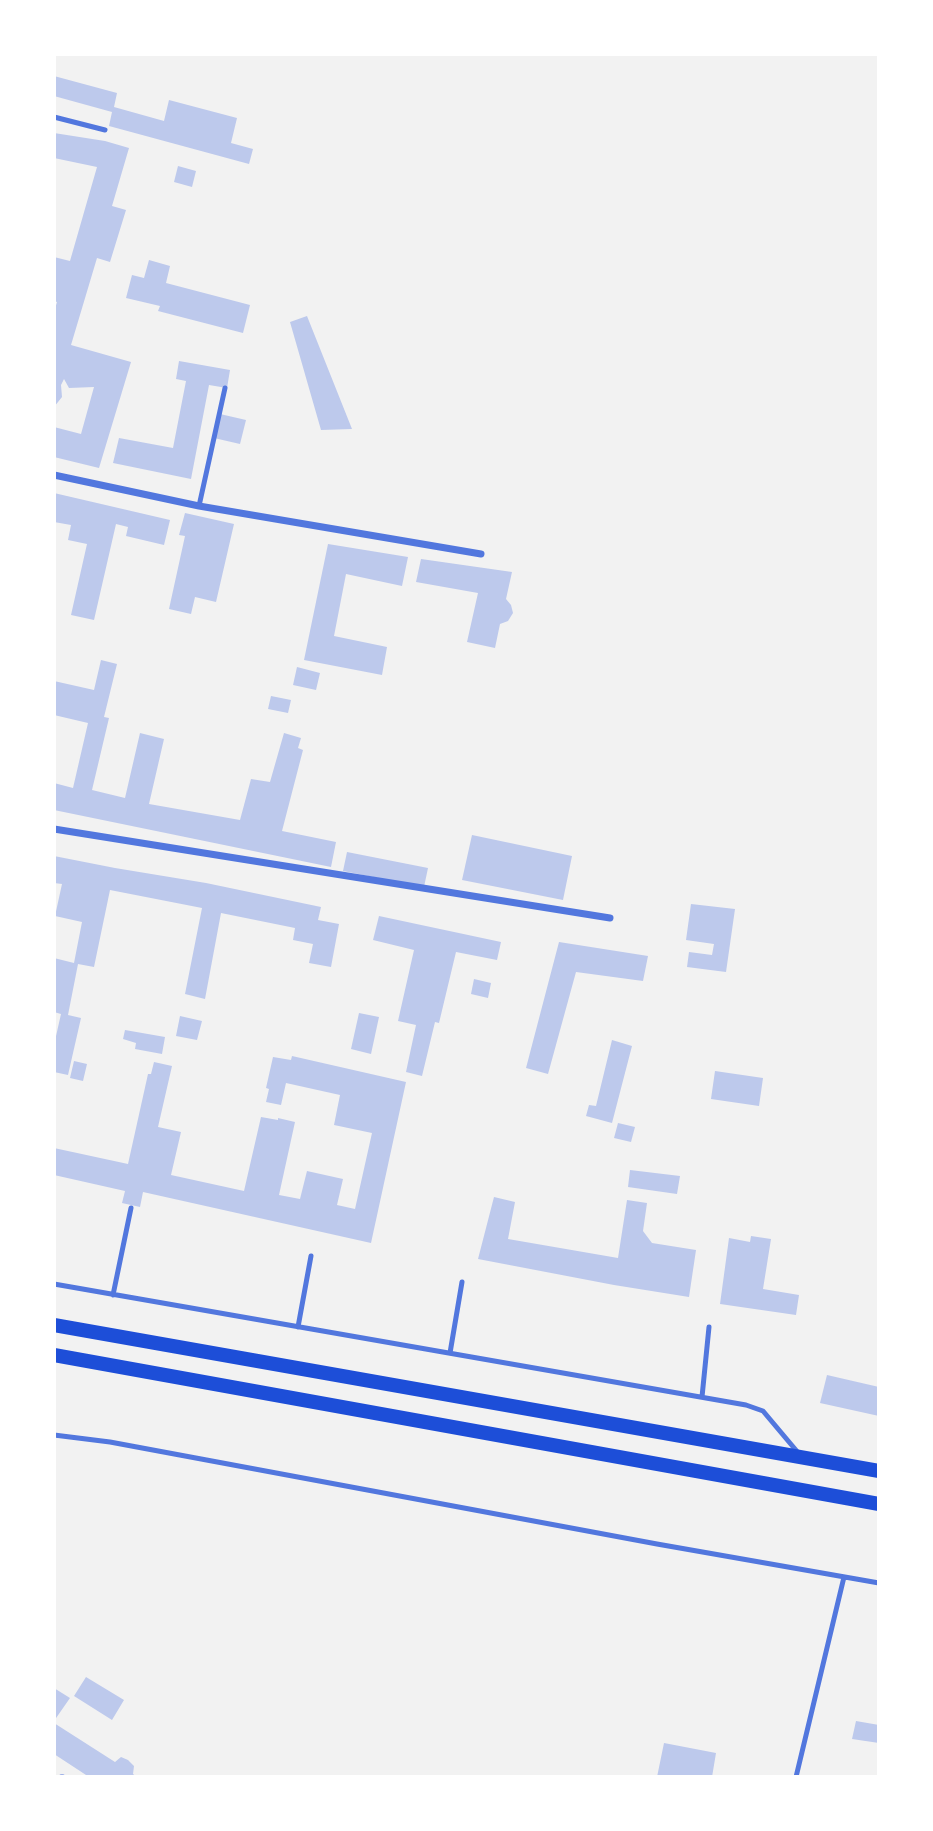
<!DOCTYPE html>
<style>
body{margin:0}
#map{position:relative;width:933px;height:1831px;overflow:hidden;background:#f2f2f2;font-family:"Asap Condensed",sans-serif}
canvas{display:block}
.frame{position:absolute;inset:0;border:56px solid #fff;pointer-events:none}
</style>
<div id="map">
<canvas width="933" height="1831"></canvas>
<div class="frame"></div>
</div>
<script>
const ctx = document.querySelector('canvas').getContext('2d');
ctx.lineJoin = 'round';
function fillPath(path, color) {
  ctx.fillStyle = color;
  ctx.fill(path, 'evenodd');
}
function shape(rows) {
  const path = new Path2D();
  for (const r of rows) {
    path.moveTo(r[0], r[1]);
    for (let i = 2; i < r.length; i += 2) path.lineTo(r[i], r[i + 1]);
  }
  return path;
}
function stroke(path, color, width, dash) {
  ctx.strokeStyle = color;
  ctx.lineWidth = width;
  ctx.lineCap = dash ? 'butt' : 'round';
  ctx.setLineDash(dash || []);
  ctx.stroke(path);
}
fillPath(shape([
 [54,76,117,93,114,107,164,121,169,100,237,118,231,143,253,149,249,164,109,126,112,112,54,96],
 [54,133,105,141,129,148,112,206,126,210,110,262,97,258,71,345,131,362,99,468,54,457,54,427,81,434,94,387,69,388,64,379,61,385,62,397,54,407,54,312,57,302,54,301,54,257,70,261,97,167,54,158],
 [178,166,196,171,192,187,174,182],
 [149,260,170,266,166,283,250,305,243,333,158,311,160,306,126,298,132,275,144,278],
 [307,316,352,429,321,430,290,322],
 [179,361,230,370,227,388,209,385,191,479,113,463,119,438,173,448,186,381,176,379],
 [220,414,246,420,240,444,214,438],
 [54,493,170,520,164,545,126,536,128,527,116,524,94,620,71,615,87,544,68,540,71,525,54,522],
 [185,513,234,524,216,602,195,597,191,614,169,609,185,536,179,535],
 [328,544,408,557,402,586,346,574,334,636,387,647,382,675,304,660],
 [421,559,512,572,506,599,511,605,513,613,508,621,500,624,495,648,467,642,478,593,416,582],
 [101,660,117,664,104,717,109,718,92,790,125,798,140,733,164,739,149,804,240,820,251,779,270,782,284,733,301,738,298,748,303,750,282,831,336,842,331,867,54,810,54,783,73,788,88,723,54,715,54,681,94,690],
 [297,667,320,673,316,690,293,685],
 [271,696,291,700,288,713,268,709],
 [472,835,572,856,563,900,462,880],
 [347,852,428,868,424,887,343,871],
 [54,856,115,868,206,883,321,907,318,920,339,924,331,967,309,963,313,944,293,940,295,928,221,913,205,999,185,994,202,908,110,890,94,967,78,964,68,1015,81,1018,68,1075,54,1072,54,1045,61,1014,54,1012,54,958,74,963,82,922,55,916,62,884,54,883],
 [691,904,735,909,726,972,687,967,689,952,712,955,714,944,686,940],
 [379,916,501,942,497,960,456,952,439,1023,435,1022,422,1076,406,1072,416,1025,398,1021,414,950,373,940],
 [559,942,648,956,643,981,576,972,548,1074,526,1068],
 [474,979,491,983,488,998,471,994],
 [359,1013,379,1017,371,1054,351,1049],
 [180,1016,202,1021,197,1040,176,1036],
 [125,1030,165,1037,162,1054,135,1049,136,1043,123,1039],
 [612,1040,632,1046,612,1123,586,1116,589,1105,596,1106],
 [292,1056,406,1082,371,1243,143,1192,140,1207,122,1203,125,1191,54,1175,54,1148,128,1164,148,1074,151,1074,154,1062,172,1066,158,1127,181,1132,171,1175,244,1191,261,1117,278,1120,278,1118,295,1122,279,1195,300,1199,307,1171,343,1179,337,1205,355,1209,372,1133,334,1125,340,1095,286,1083,281,1105,266,1102,269,1089,266,1088,273,1057,291,1060],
 [74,1061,87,1064,83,1081,70,1078],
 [715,1071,763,1078,759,1106,711,1099],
 [618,1123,635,1127,631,1142,614,1138],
 [630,1170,680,1176,677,1194,628,1187],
 [494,1197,515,1202,508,1239,618,1258,627,1200,647,1203,643,1231,652,1243,696,1250,689,1297,614,1285,478,1259],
 [751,1236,771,1239,763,1289,799,1295,796,1315,720,1304,729,1238,750,1242],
 [827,1375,879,1387,879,1416,820,1403],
 [86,1677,124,1700,112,1720,74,1696],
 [54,1688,70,1698,54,1721],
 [856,1721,879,1725,879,1743,852,1739],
 [54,1723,115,1762,121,1757,128,1760,134,1766,133,1774,137,1777,89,1777,83,1773,54,1754,56,1747,54,1746],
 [664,1743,716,1753,712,1777,657,1777]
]), '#bdc9ec');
stroke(shape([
 [54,117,105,130],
 [199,506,225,388],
 [54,1284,746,1405,763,1411,800,1455],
 [113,1295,131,1208],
 [298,1327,311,1256],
 [450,1353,462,1282],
 [702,1397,709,1327],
 [54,1435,110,1442,657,1544,879,1583],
 [61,1777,63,1777],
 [796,1777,844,1577]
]), '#5277de', 5);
stroke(shape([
 [54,475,199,506,481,554],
 [54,829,610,918]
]), '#5277de', 7);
stroke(shape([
 [54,1325,879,1471],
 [54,1355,879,1504]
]), '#1d4ed8', 14);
</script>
